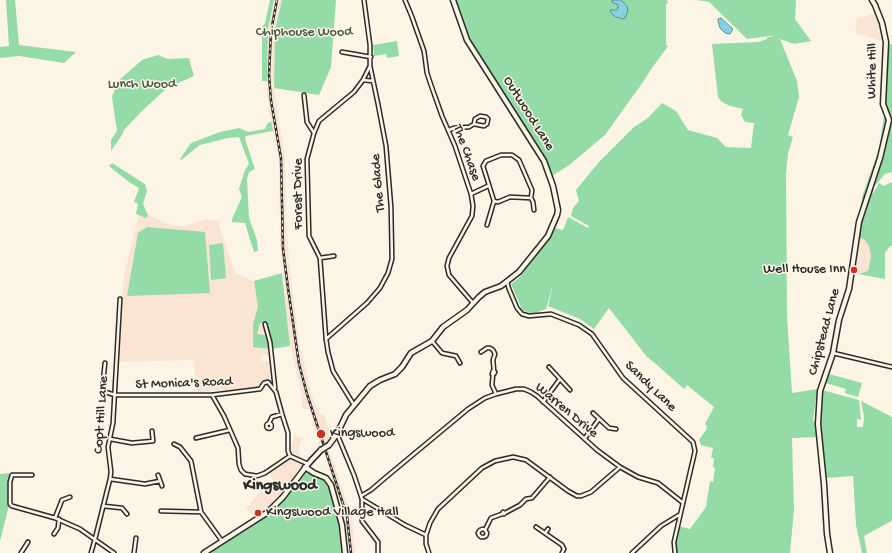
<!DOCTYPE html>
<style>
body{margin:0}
canvas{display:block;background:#fcf5e5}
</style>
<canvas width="892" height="553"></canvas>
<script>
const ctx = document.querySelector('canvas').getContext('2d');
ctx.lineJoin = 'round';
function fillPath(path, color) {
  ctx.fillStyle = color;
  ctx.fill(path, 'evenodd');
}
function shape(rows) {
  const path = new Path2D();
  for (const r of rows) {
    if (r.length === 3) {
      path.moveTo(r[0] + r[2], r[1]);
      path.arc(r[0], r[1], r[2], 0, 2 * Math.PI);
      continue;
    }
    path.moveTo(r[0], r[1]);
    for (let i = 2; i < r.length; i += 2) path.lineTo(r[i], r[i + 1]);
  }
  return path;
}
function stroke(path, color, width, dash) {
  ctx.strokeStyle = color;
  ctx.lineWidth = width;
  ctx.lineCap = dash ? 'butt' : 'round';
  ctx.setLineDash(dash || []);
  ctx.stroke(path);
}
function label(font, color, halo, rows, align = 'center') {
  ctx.font = font + ' "Gochi Hand",sans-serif';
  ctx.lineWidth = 3;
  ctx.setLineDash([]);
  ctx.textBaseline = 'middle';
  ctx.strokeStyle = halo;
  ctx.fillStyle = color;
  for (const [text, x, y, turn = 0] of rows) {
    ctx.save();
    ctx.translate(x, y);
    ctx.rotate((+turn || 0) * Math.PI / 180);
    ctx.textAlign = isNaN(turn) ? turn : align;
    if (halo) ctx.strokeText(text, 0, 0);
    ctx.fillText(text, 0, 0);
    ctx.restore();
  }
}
fillPath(shape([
 [274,0,282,0,275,30,274,86,267,85,267,81,268,29],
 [876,12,883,34,883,41,855,33,857,19],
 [266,88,274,88,285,159,286,222,290,272,299,342,312,396,320,414,323,413,332,437,328,440,329,444,319,449,318,442,320,440,318,435,316,435,310,409,302,409,302,395,290,346,280,242,279,163,271,121],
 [139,215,146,218,148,215,172,226,183,226,206,219,220,221,219,225,235,273,254,281,266,322,272,349,270,355,262,355,260,361,271,361,274,384,267,381,262,383,257,388,197,392,194,360,118,362,120,308,125,271],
 [857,238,864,239,869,246,871,256,868,271,855,274,852,273],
 [296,431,296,436,302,438,299,448,299,453,301,456,301,458,292,453,291,448],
 [329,450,352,517,355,553,347,553,343,519,324,451],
 [290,458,305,464,281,498,267,510,255,517,246,509,257,495,275,482,269,473]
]), '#fae4d3');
fillPath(shape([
 [6,0,15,0,19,45,76,52,64,63,19,56,0,58,0,47,9,46],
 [270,0,274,0,268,29,267,81,262,81,262,27,265,23],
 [282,0,336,0,331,67,319,95,274,88,275,30],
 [455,0,667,0,668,3,666,4,666,45,668,46,652,68,643,82,605,135,568,166,550,177,547,166,467,40],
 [697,0,796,0,795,19,811,41,794,44,780,39,797,81,799,97,788,135,793,137,788,153,786,174,787,316,792,393,817,389,813,421,816,422,817,437,792,438,794,510,790,553,675,553,677,526,690,529,706,507,710,481,713,482,715,468,713,467,714,458,711,458,713,448,701,445,699,440,706,430,707,426,705,424,714,407,687,385,684,389,656,364,647,357,609,308,594,329,580,319,548,306,553,284,546,309,533,314,522,310,511,284,520,277,535,257,555,228,563,230,568,217,588,228,589,226,571,216,573,208,579,201,576,190,599,162,634,127,648,118,662,103,676,111,688,130,717,138,726,147,751,148,754,123,745,122,741,115,743,109,730,106,722,102,718,97,712,44,758,42,767,39,767,37,774,37,770,36,747,39,709,2],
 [397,41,399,56,387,58,386,54,374,56,373,45],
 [888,44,892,44,892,172,885,174,874,187,873,194,879,183,884,186,892,182,892,246,890,246,885,253,885,279,858,274,868,271,871,256,869,246,864,239,857,238,860,220,862,197,879,149,884,116,887,111,884,103],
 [158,55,168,59,189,58,194,76,167,88,143,110,124,130,122,135,111,151,111,140,117,131,112,97,118,81,142,60],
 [271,121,273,131,246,136,245,139,255,169,249,172,247,179,249,218,257,240,258,251,254,252,245,223,232,222,232,219,242,197,239,189,245,170,249,164,239,137,228,138,200,145,181,160,180,159,191,143,220,132,239,128,248,132,265,129,267,124],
 [112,163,145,184,147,191,143,204,148,215,146,218,136,214,138,204,134,202,139,188,129,182,109,166],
 [147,227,205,232,210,293,127,296,138,233],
 [223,243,226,278,211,280,209,245],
 [282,273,290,346,272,349,253,347,253,324,258,307,254,281],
 [264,322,266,324,269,336,257,334,260,323],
 [829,374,862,383,858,397,845,393,846,389,826,383],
 [822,390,859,400,861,420,857,419,857,427,863,427,864,417,861,401,892,417,892,522,891,521,864,536,867,553,862,553,856,525,853,476,825,478,820,425],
 [305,467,326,478,340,514,345,553,207,553,268,512,283,497],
 [9,473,9,506,0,541,0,474]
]), '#94dba8');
const water = shape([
 [612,0,621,0,627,6,628,11,625,18,623,19,616,17,611,13,610,10,617,10,618,7,618,5,612,2,612,0],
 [721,18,733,29,730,34,725,33,720,28,718,21,718,19,721,18]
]);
fillPath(water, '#84d2e1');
stroke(water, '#608f98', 1);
const street = shape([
 [405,0,412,17,424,51,427,73,431,85,442,116,455,146,471,194,473,206,472,216,449,258,447,266,449,275,473,303],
 [342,52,371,57],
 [363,80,373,81],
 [304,95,307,122,314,133],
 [449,130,454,128,469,127,474,124,475,119,480,116,486,117,488,119,487,124,484,126,474,124],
 [471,194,488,186],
 [494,201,498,202,510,197,531,198],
 [487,225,494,201,483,166,486,161,501,155,512,155,519,160,532,190,531,198,533,202,534,210],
 [320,258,334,256],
 [507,282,509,289,517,308,522,314,529,316,551,314,579,325,592,334,623,378,693,442,695,451,674,542,675,553],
 [265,324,270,342,275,388],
 [326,339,367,303,380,288,388,273,392,259,391,207,386,146,378,104,370,66,370,45,364,0],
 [432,341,442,353,456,356,460,363],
 [481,352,487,348,490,348,493,350,495,354,493,360,494,371],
 [833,353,892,367],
 [105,363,102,391,115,395,212,395,260,389,264,383,268,382,276,392,282,414,288,433,288,451,290,456],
 [549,367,570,390],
 [493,371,495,372,494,374,492,374,493,371],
 [493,374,492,385,496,394],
 [212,395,224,416,238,448,239,464,241,470,245,474,257,476,265,473,290,456,308,464],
 [543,402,560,379],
 [354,405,333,371,328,352,326,339,320,258,309,236,307,159,314,133,319,121,354,92,363,80,370,66],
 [593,413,609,428,616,429],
 [269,423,272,417,282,414],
 [269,426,2.5],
 [337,434,354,475,362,499,362,521,378,542,378,553],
 [196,438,230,430],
 [585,438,599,419],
 [110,439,132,443,153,441,152,431],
 [174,444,180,447,191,461,201,512],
 [32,475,12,475,10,482,10,504,12,506,55,518,80,529,114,553],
 [158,475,162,486],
 [110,479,145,484,160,481],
 [361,496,371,490,385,478,468,409,485,398,496,394,516,389,524,389,531,392,537,396,597,450,620,467,638,477,658,483,682,502],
 [362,499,405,525,426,535,430,523,438,509,482,468,495,461,513,457,526,460,568,491,577,496,581,496,591,492,620,467],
 [103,506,122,508,127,514],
 [161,511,201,512,222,541],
 [505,513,520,505,526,499,532,498,550,477],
 [55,518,62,500,70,497],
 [536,527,562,545,564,549,562,553],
 [485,530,483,529,480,530,478,533,479,535,481,537,484,537,486,536,487,533,485,530,491,518,502,514,504,514,505,513,503,512,502,514],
 [545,533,548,529],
 [54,534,58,528,59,519],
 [426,535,426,544,429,553],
 [21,553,28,542],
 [91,553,95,539,110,479,111,472,108,447,113,423,120,299],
 [134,553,136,538],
 [632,553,661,526,679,515]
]);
const secondary = shape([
 [329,445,337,434,346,415,370,386,380,380,395,374,402,367,411,353,432,341,443,327,467,310,479,297,485,292,501,286,519,272,548,236,557,215,558,210,553,186,544,161,467,40,453,0],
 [305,467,314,473,326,478,331,485,342,525,345,553],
 [204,553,268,512,283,497,308,464,321,450],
 [830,553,827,534,824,484,818,424,820,391,833,353,839,320,849,289,859,222,880,158,889,120,883,104,886,42,882,23,875,5,872,0]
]);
stroke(street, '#2b2b2b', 5.5);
stroke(secondary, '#2b2b2b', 7);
stroke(street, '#fcf5e5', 2.5);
stroke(secondary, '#fcf5e5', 4);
const rail = shape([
 [277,0,271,31,269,75,271,101,281,158,283,249,288,288,299,364,307,394,347,516,351,553]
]);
stroke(rail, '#2b2b2b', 2.5);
stroke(rail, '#fcf5e5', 1, [3]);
const secondaryBridge = shape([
 [321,450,329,445]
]);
stroke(secondaryBridge, '#2b2b2b', 7, []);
stroke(secondaryBridge, '#fcf5e5', 4);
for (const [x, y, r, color] of [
 [854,270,4,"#c8321e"],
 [321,434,5,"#c8321e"],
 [258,513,4,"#c8321e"]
]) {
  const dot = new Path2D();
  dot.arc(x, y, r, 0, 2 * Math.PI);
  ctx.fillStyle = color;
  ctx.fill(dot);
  stroke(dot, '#fcf5e5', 1.5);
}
label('14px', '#45574a', '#fcf5e5', [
 ["Chiphouse Wood",304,33],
 ["Lunch Wood",142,85]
]);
label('14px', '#2b2b2b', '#fcf5e5', [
 ["White Hill",873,71,-89],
 ["Outwood Lane",528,114,58],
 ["The Chase",466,153,70],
 ["The Glade",379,183,-95],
 ["Forest Drive",299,194,-90],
 ["Chipstead Lane",825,332,-75],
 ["St Monica's Road",184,384,-2],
 ["Sandy Lane",650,387,44],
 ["Warren Drive",566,411,40],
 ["Copt Hill Lane",102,415,-86]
]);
label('14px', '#2b2b2b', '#fcf5e5', [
 ["Well House Inn",846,270,"right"],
 ["Kingswood",330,434],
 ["Kingswood Village Hall",266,513]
], 'left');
label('bold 16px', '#2b2b2b', '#fcf5e5', [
 ["Kingswood",280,487]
]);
</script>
